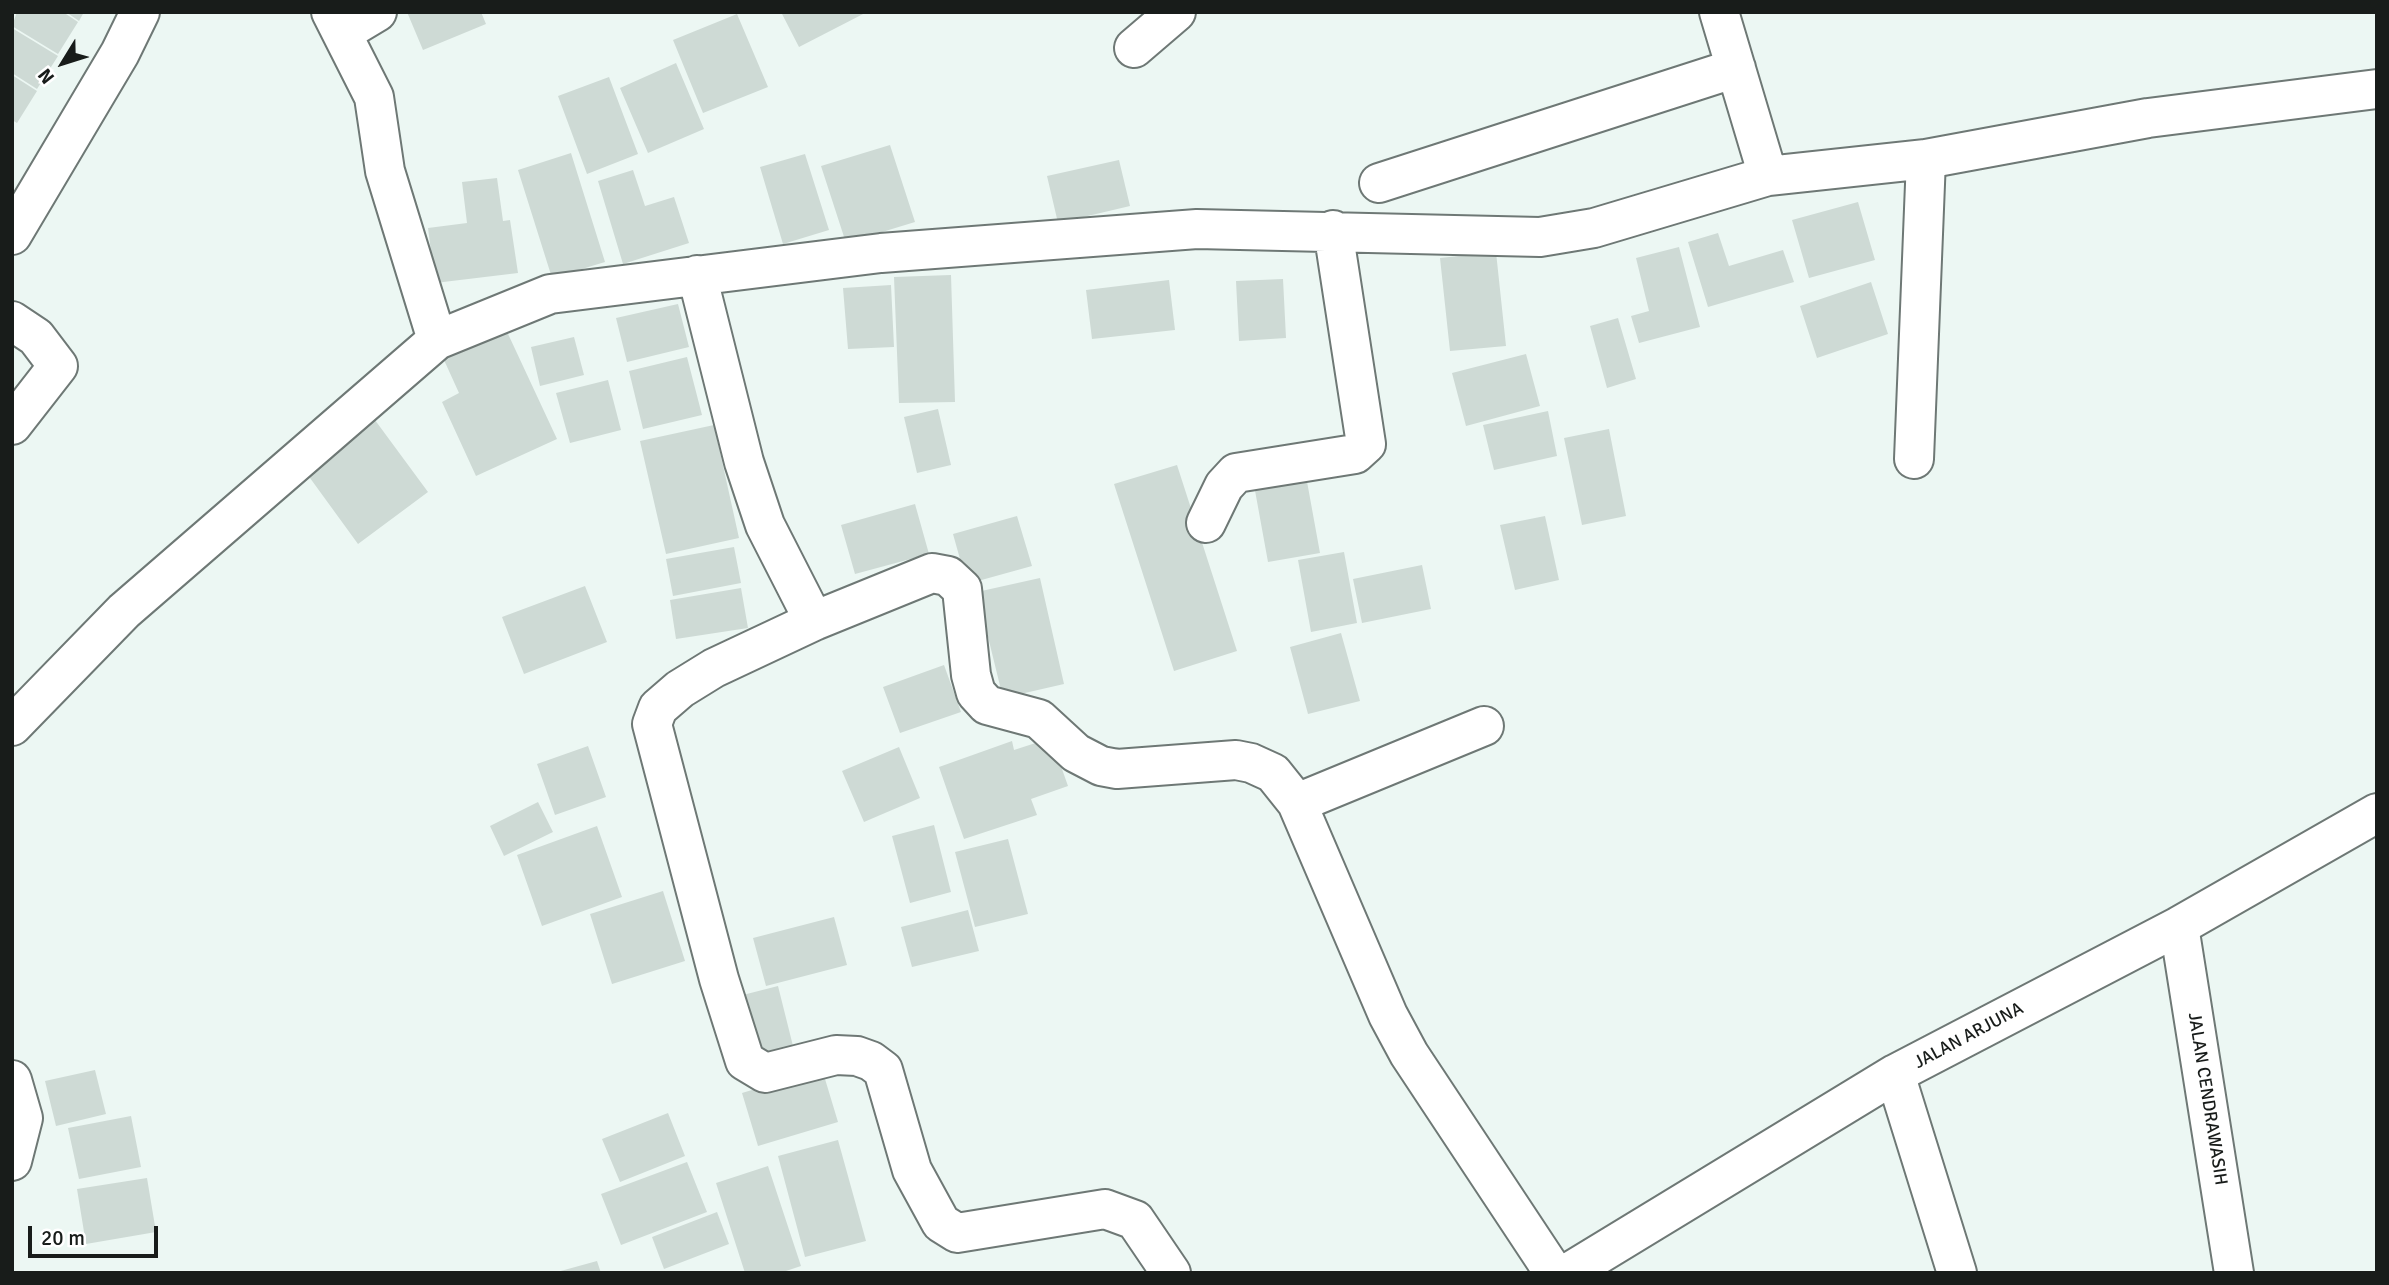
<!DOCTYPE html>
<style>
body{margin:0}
#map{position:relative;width:2389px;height:1285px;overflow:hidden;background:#ecf7f3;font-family:Signika,sans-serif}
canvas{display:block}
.frame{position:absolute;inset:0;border:14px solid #181c1a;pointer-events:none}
.north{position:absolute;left:28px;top:28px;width:70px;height:70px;-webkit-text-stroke:5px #fff;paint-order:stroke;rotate:232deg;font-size:19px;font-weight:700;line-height:28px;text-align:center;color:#181c1a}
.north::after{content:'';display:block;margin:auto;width:24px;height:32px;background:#181c1a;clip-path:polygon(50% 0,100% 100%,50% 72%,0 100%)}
.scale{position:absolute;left:28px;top:1226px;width:130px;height:32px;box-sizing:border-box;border:4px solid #181c1a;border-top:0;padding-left:9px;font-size:21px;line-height:24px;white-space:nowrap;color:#181c1a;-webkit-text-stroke:5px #fff;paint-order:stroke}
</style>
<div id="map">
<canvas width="2389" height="1285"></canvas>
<div class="frame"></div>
<div class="north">N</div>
<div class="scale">20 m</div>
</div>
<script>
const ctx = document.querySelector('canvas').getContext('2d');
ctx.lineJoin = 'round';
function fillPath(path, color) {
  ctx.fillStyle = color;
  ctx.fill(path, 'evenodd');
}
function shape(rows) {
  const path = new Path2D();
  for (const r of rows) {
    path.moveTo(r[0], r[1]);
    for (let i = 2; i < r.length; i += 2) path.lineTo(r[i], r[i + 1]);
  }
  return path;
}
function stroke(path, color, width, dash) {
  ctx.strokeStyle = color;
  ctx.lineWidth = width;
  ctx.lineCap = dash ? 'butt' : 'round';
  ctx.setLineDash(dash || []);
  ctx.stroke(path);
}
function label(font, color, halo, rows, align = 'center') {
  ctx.font = font + ' Signika,sans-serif';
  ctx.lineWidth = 5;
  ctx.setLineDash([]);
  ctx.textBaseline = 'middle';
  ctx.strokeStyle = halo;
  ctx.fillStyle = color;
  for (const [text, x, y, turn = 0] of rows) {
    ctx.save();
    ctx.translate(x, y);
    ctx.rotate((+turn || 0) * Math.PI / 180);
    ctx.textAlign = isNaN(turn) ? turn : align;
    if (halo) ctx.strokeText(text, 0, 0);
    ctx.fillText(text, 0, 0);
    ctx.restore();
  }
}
fillPath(shape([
 [17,12,63,12,78,22,58,54,12,26],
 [66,12,84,12,79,21],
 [407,12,481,12,486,24,423,50],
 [781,12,867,12,799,47],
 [737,14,768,87,703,113,673,40],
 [12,28,58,56,37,89,12,73],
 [676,63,704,129,648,153,620,88],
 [12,75,37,91,17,123,12,120],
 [609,77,638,154,587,174,558,96],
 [890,145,915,222,846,243,821,166],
 [571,153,605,262,552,278,518,170],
 [805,154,829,230,783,244,760,167],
 [1119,160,1130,206,1058,223,1047,176],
 [633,170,645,206,674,197,689,243,623,264,598,181],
 [497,178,503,221,510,220,518,273,435,283,428,228,467,223,462,182],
 [1858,202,1875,260,1809,278,1792,220],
 [1718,233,1729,266,1783,250,1794,282,1708,307,1688,242],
 [1679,247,1700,327,1639,343,1631,316,1649,311,1636,258],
 [1496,252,1506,346,1450,351,1440,258],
 [951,275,955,402,899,403,894,277],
 [1283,279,1286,338,1239,341,1236,281],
 [1169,280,1175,330,1092,339,1086,290],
 [1871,282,1888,334,1817,358,1800,306],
 [891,285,894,347,848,349,843,288],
 [678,304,689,347,627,362,616,318],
 [1618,318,1636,379,1607,388,1590,326],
 [502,321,557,439,476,476,442,402,459,393,439,349],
 [574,337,584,375,540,386,531,347],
 [1526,354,1540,406,1466,426,1452,373],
 [687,357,702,415,643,429,629,371],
 [608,380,621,430,570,443,556,393],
 [938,409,951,465,917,473,904,417],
 [1548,411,1557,456,1494,470,1483,425],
 [372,416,428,492,358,544,302,467],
 [714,425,739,538,666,554,640,441],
 [1609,429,1626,516,1582,525,1564,438],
 [1177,465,1237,651,1174,671,1114,484],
 [1306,476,1320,553,1268,562,1254,485],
 [915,504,929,554,855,574,841,525],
 [1017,516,1032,566,967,584,953,534],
 [1545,516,1559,580,1515,590,1500,525],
 [734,547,741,583,673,596,666,559],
 [1344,552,1357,623,1311,632,1298,560],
 [1422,565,1431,609,1362,623,1353,579],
 [1040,578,1064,684,1003,698,977,592],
 [585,586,607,642,524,674,502,617],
 [741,588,748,628,676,639,670,600],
 [1341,633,1360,701,1308,714,1290,647],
 [944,665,961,712,900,733,883,687],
 [1051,738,1068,786,1031,799,1037,815,964,839,939,767,1012,741,1014,750],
 [588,746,606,797,555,815,537,764],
 [899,747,920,798,864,822,842,771],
 [538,802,553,832,504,856,490,826],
 [934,825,951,892,910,903,892,836],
 [597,826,622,897,542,926,517,855],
 [1008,839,1028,914,975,927,955,852],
 [663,891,685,961,612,984,590,914],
 [968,910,979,951,912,967,901,927],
 [834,917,847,965,766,986,753,938],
 [778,986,795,1054,752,1065,735,997],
 [822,1069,838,1122,758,1146,742,1093],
 [95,1070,106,1114,56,1126,45,1081],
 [668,1113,685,1156,620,1182,602,1139],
 [131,1116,141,1167,79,1179,68,1128],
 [838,1140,866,1241,805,1257,778,1156],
 [687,1162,707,1212,621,1245,601,1194],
 [768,1166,801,1266,780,1273,745,1273,716,1183],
 [147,1178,156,1232,86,1244,77,1189],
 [717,1212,729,1244,664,1269,652,1237],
 [597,1261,601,1273,557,1273,557,1272]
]), '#cedad5');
const minor = shape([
 [331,12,374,97,385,171,437,340],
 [1719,12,1768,176],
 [342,33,377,12],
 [1134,48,1176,12],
 [1379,183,1736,68],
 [12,235,120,53,140,12],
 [697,275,744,462,765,525,814,621,714,668,680,689,658,708,652,724,719,979,745,1061,765,1073,836,1055,857,1056,871,1061,883,1070,912,1170,941,1223,957,1233,1105,1209,1135,1220,1171,1273],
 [12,321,36,337,58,366,12,425],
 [1914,459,1926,159],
 [1206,523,1224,486,1236,473,1355,454,1366,444,1333,230],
 [814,621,932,573,948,576,962,589,971,675,976,693,987,705,1039,719,1076,753,1101,766,1117,769,1236,760,1251,763,1273,773,1297,803,1388,1015,1409,1054,1554,1273],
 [12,726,124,611,437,340,550,294,881,253,1197,229,1540,237,1594,228,1768,176,1926,159,2148,118,2377,89],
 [1297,803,1484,726],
 [2179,926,2234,1273],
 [1895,1074,1957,1273],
 [12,1080,23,1118,12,1161],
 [1568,1273,1895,1074,2179,926,2377,813]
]);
stroke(minor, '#6e7875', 42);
stroke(minor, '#fff', 38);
label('18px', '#181c1a', '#fff', [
 ["JALAN ARJUNA",1969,1036,-28],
 ["JALAN CENDRAWASIH",2207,1099,81]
]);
</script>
